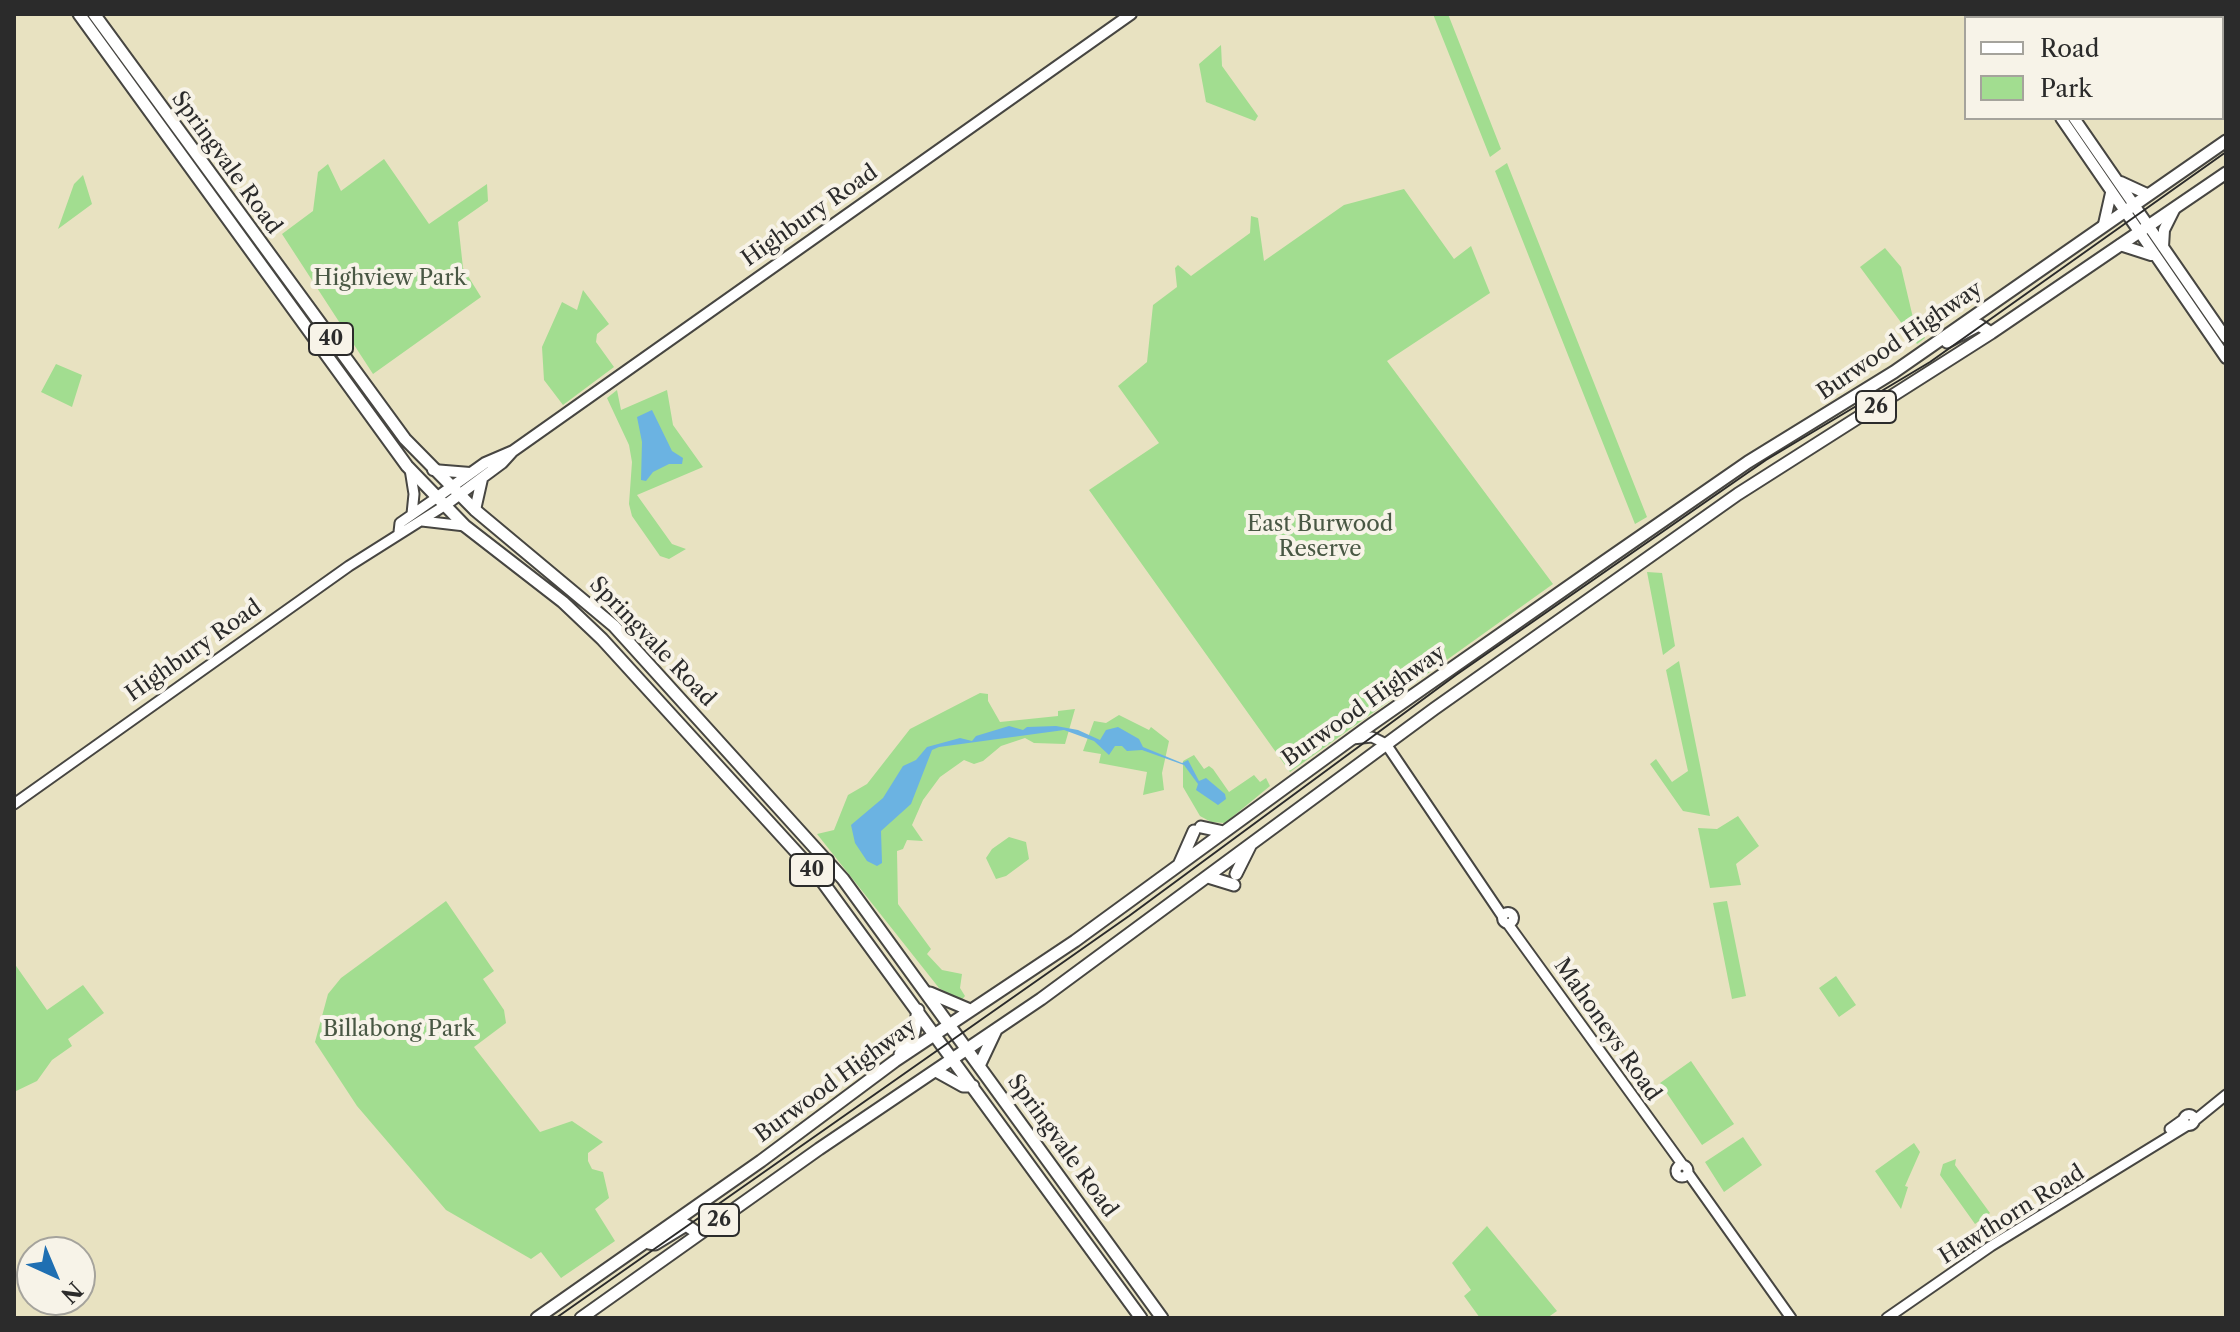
<!DOCTYPE html>
<style>
body{margin:0}
#map{position:relative;width:2240px;height:1332px;overflow:hidden;background:#e8e2c1;font-family:"Libre Caslon Text",serif}
canvas{display:block}
.frame{position:absolute;inset:0;border:16px solid #2b2b2b;pointer-events:none}
.legend{position:absolute;left:1964px;top:16px;width:260px;height:104px;box-sizing:border-box;background:#f7f3e8;border:2px solid #a5a39c;margin:0;padding:10px 14px;list-style:none;font-size:24px;color:#2b2b2b}
.legend li{display:flex;align-items:center;gap:16px;height:40px}
.legend b{width:40px;border:2px solid #a5a39c}
.north{position:absolute;left:16px;top:1236px;width:80px;height:80px;box-sizing:border-box;background:#f7f3e8;border:2px solid #a5a39c;border-radius:50%;rotate:136deg;font-size:22px;font-weight:700;line-height:32px;text-align:center;color:#2b2b2b}
.north::after{content:'';display:block;margin:auto;width:28px;height:36px;background:#1f6fb2;clip-path:polygon(50% 0,100% 100%,50% 72%,0 100%)}
</style>
<div id="map">
<canvas width="2240" height="1332"></canvas>
<div class="frame"></div>
<ul class="legend">
<li><b style="height:10px;background:#fff"></b>Road</li>
<li><b style="height:22px;background:#a2dd90"></b>Park</li>
</ul>
<div class="north">N</div>
</div>
<script>
const ctx = document.querySelector('canvas').getContext('2d');
ctx.lineJoin = 'round';
function fillPath(path, color) {
  ctx.fillStyle = color;
  ctx.fill(path, 'evenodd');
}
function shape(rows) {
  const path = new Path2D();
  for (const r of rows) {
    if (r.length === 3) {
      path.moveTo(r[0] + r[2], r[1]);
      path.arc(r[0], r[1], r[2], 0, 2 * Math.PI);
      continue;
    }
    path.moveTo(r[0], r[1]);
    for (let i = 2; i < r.length; i += 2) path.lineTo(r[i], r[i + 1]);
  }
  return path;
}
function stroke(path, color, width, dash) {
  ctx.strokeStyle = color;
  ctx.lineWidth = width;
  ctx.lineCap = dash ? 'butt' : 'round';
  ctx.setLineDash(dash || []);
  ctx.stroke(path);
}
function label(font, color, halo, rows, align = 'center') {
  ctx.font = font + ' "Libre Caslon Text",serif';
  ctx.lineWidth = 8;
  ctx.setLineDash([]);
  ctx.textBaseline = 'middle';
  ctx.strokeStyle = halo;
  ctx.fillStyle = color;
  for (const [text, x, y, turn = 0] of rows) {
    ctx.save();
    ctx.translate(x, y);
    ctx.rotate((+turn || 0) * Math.PI / 180);
    ctx.textAlign = isNaN(turn) ? turn : align;
    if (halo) ctx.strokeText(text, 0, 0);
    ctx.fillText(text, 0, 0);
    ctx.restore();
  }
}
fillPath(shape([
 [1433,14,1448,14,1501,149,1490,157],
 [1221,45,1222,66,1258,116,1255,121,1206,102,1199,64],
 [384,159,429,224,487,184,488,201,458,222,463,268,481,297,373,374,282,234,313,211,318,172,328,164,341,191],
 [1507,163,1647,517,1635,524,1495,171],
 [83,175,92,204,58,229,74,184],
 [1404,189,1454,259,1471,246,1490,293,1387,361,1553,584,1290,772,1089,490,1159,443,1118,386,1147,362,1153,305,1177,287,1175,268,1178,265,1191,276,1250,233,1251,216,1258,218,1264,261,1344,205],
 [1885,248,1901,267,1914,322,1925,338,1917,344,1860,267],
 [583,290,609,324,597,334,596,342,614,367,563,405,544,380,542,347,562,302,577,310],
 [56,364,82,375,72,407,41,392],
 [617,390,621,410,667,390,673,425,703,467,637,495,672,544,686,549,669,559,660,556,632,516,629,504,632,462,629,445,607,398],
 [1647,572,1662,573,1675,646,1663,655],
 [1679,661,1701,770,1710,816,1683,811,1650,764,1656,759,1672,782,1688,771,1666,670],
 [980,693,988,694,988,701,1000,722,1058,716,1058,711,1075,709,1065,744,1034,743,1025,738,1001,746,983,761,974,764,964,760,940,777,923,800,912,825,923,841,907,840,903,849,897,851,898,904,931,949,927,954,942,970,962,974,960,988,965,996,961,1001,939,988,817,834,834,830,848,795,867,784,910,729],
 [1119,715,1149,730,1151,727,1169,741,1162,773,1164,790,1143,795,1147,772,1099,763,1101,754,1083,751,1094,721,1106,723],
 [1194,755,1204,769,1209,766,1213,769,1229,792,1254,775,1260,782,1266,778,1270,786,1225,823,1211,822,1200,816,1183,787,1183,761],
 [1738,816,1759,846,1736,864,1741,885,1710,888,1698,828,1717,829],
 [1009,837,1026,842,1029,859,1006,876,996,879,986,858,992,849],
 [446,901,494,971,483,979,504,1010,506,1023,474,1047,540,1132,572,1121,603,1142,588,1153,588,1161,592,1169,603,1172,609,1198,595,1209,615,1241,561,1278,541,1252,531,1259,446,1210,357,1106,315,1042,328,994,341,978],
 [1727,901,1746,996,1732,999,1713,903],
 [14,963,47,1010,83,985,104,1013,68,1039,72,1046,52,1060,37,1081,14,1092],
 [1836,976,1856,1005,1839,1017,1819,988],
 [1691,1061,1734,1124,1702,1145,1660,1083],
 [1743,1137,1762,1165,1724,1192,1705,1162],
 [1914,1143,1920,1152,1905,1186,1908,1187,1901,1209,1875,1171],
 [1956,1159,1955,1165,1990,1213,1975,1224,1940,1175,1943,1164],
 [1487,1226,1557,1311,1547,1318,1480,1318,1464,1296,1471,1290,1452,1263]
]), '#a2dd90');
fillPath(shape([
 [652,410,672,451,683,458,682,464,669,464,653,472,646,481,641,480,642,442,637,417],
 [1009,726,1023,730,1027,727,1056,726,1078,730,1100,740,1106,730,1118,727,1139,739,1143,747,1182,763,1188,760,1199,781,1206,778,1225,794,1226,799,1218,805,1196,790,1198,784,1184,765,1142,750,1127,751,1122,746,1115,746,1109,755,1094,741,1064,730,939,747,932,750,911,804,881,831,882,863,877,866,867,861,855,843,851,825,883,798,903,766,916,760,927,747,960,738,972,741,976,736]
]), '#6bb3e2');
const secondary = shape([
 [410,469,414,494,412,514],
 [422,521,465,526],
 [399,532,400,523,436,498],
 [1352,739,1372,737,1386,744,1503,917],
 [14,804,349,566,444,506],
 [1508,918,5.5],
 [1508,924,1682,1164],
 [2189,1120,5.5],
 [2194,1121,2226,1095],
 [2170,1129,2184,1119],
 [1682,1171,6],
 [1688,1173,1791,1318],
 [1887,1318,1991,1246,2188,1125]
]);
const primary = shape([
 [1984,14,1987,18],
 [1997,14,2000,18],
 [2061,118,2226,358],
 [2074,118,2226,338],
 [2121,182,2147,194],
 [2104,224,2111,193],
 [2120,245,2151,255],
 [2163,247,2164,230,2175,208],
 [433,470,470,473],
 [436,498,485,463,513,451,1131,14],
 [444,506,502,463,512,452],
 [475,510,482,479]
]);
const highway = shape([
 [79,14,407,466,465,526,563,602,602,639,819,877,1141,1318],
 [94,14,405,439,475,510,614,626,843,879,1162,1318],
 [1947,342,1979,325,1991,333],
 [1201,827,1224,832],
 [1179,865,1194,831],
 [1236,874,1250,846],
 [1208,877,1234,885],
 [930,993,970,1010],
 [900,1054,914,1033,918,1010],
 [979,1066,996,1030],
 [936,1071,963,1086,973,1086],
 [649,1243,655,1244,686,1225,699,1234],
 [537,1318,761,1161,895,1061,1075,941,1372,724,1605,561,1748,462,1894,372,2226,141],
 [581,1318,819,1149,1041,999,1434,709,1738,494,1991,333,2226,173]
]);
stroke(secondary, '#474642', 13);
stroke(primary, '#474642', 14);
stroke(highway, '#474642', 15);
stroke(secondary, '#fff', 9);
stroke(primary, '#fff', 10);
stroke(highway, '#fff', 11);
stroke(shape([
 [556,1318,1129,916,1456,675,1766,460,1930,362,2226,152]
]), '#2b2b2b', 2);
for (const [x, y, w] of [
 [331,339,44],
 [1876,407,40],
 [812,870,44],
 [719,1220,40]
]) {
  const box = new Path2D();
  box.roundRect(x - w / 2, y - 16, w, 32, 6);
  ctx.fillStyle = '#f7f3e8';
  ctx.fill(box);
  stroke(box, '#2b2b2b', 2);
}
label('bold 20px', '#2b2b2b', null, [
 ["40",331,339],
 ["26",1876,407],
 ["40",812,870],
 ["26",719,1220]
]);
label('22px', '#2b2b2b', '#f7f3e8', [
 ["Springvale Road",226,163,54],
 ["Highbury Road",810,216,-35],
 ["Burwood Highway",1900,341,-34],
 ["Springvale Road",652,642,46],
 ["Highbury Road",194,651,-35],
 ["Burwood Highway",1364,706,-35],
 ["Mahoneys Road",1607,1030,55],
 ["Burwood Highway",836,1081,-36],
 ["Springvale Road",1062,1146,54],
 ["Hawthorn Road",2012,1215,-32]
]);
label('22px', '#495844', '#f7f3e8', [
 ["Highview Park",390,279],
 ["East Burwood",1320,525],
 ["Reserve",1320,550],
 ["Billabong Park",399,1030]
]);
</script>
